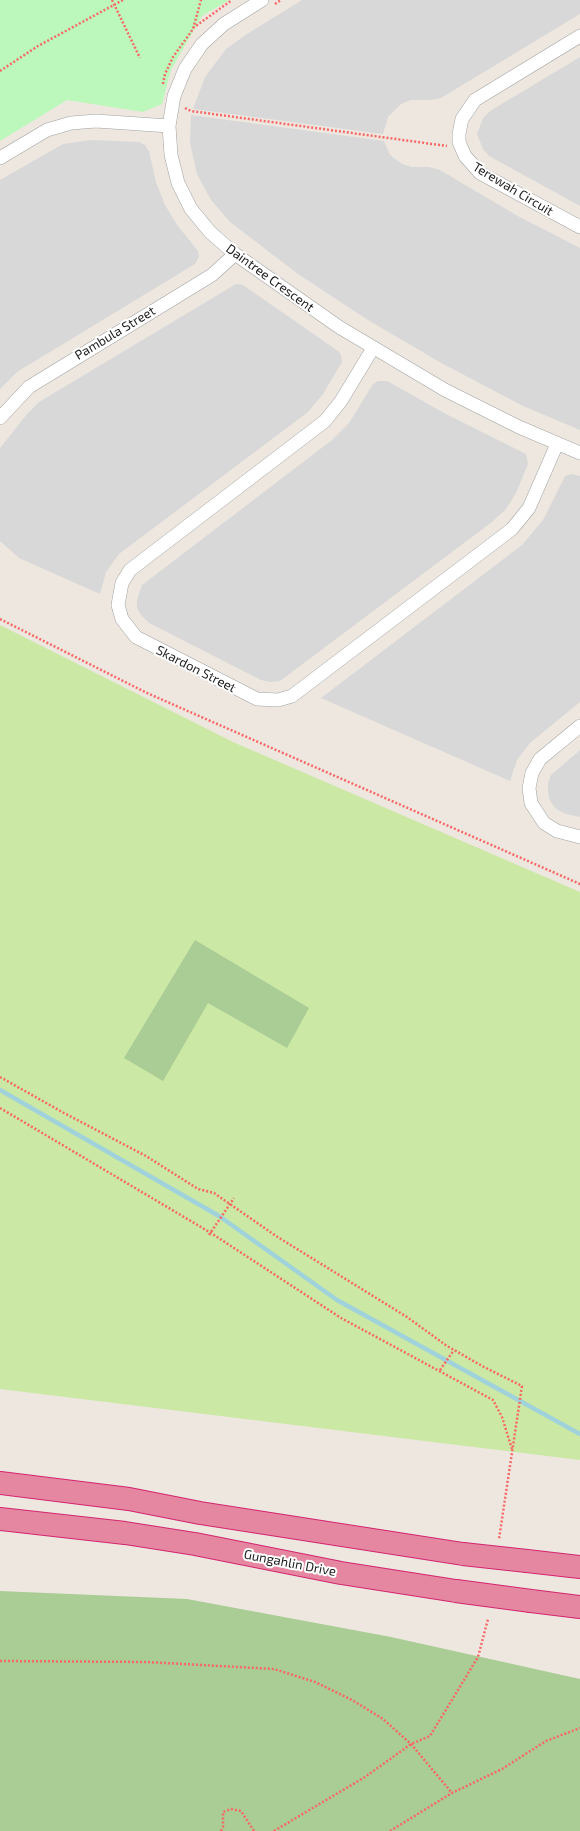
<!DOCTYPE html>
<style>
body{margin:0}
canvas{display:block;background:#ede7e0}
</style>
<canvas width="580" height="1831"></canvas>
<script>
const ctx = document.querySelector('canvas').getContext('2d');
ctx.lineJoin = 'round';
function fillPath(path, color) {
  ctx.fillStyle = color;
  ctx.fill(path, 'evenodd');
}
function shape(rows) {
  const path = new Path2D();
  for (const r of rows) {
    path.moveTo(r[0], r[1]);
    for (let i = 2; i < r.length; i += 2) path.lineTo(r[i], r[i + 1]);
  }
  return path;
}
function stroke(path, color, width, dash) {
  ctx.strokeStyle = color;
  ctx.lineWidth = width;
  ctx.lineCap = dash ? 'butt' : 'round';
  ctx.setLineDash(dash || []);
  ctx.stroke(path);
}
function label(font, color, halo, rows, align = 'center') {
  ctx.font = font + ' "Exo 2",sans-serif';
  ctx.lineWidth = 4;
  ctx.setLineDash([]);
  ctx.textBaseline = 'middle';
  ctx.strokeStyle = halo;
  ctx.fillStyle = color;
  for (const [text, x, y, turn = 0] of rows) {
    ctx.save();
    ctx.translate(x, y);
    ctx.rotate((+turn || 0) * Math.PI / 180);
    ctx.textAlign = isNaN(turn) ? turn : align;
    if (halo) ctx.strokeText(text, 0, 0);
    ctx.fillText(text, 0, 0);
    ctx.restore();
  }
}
fillPath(shape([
 [302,0,580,0,580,14,441,98,430,100,411,100,401,104,388,117,383,134,193,109,205,77,226,49,247,34],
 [580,57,580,206,489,156,483,149,477,134,483,118,490,111],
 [191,115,384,141,390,155,402,164,412,167,429,167,440,170,516,215,580,248,580,430,523,406,443,364,368,320,298,274,230,222,211,200,197,174,190,143],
 [91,140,139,142,145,145,149,151,156,182,165,205,178,226,198,251,199,257,195,264,17,372,0,389,0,180,63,144],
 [236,284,243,285,338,351,341,355,342,362,323,394,308,412,119,554,106,572,100,594,19,558,0,541,0,448,27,414,39,402],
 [378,381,387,381,446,414,526,454,528,464,516,493,506,509,492,522,280,681,270,682,261,680,149,623,141,615,137,608,137,600,142,585,332,440,349,423,373,384],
 [571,474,580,476,580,702,530,743,517,760,510,781,321,698,522,545,543,520,565,476],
 [580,750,580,817,566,814,556,809,550,801,548,792,548,783,551,775]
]), '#d9d8d8');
fillPath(shape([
 [0,625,233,742,580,892,580,1460,0,1389]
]), '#cbe8a5');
fillPath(shape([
 [195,940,309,1008,287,1048,208,1003,163,1081,124,1058],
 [0,1591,187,1599,391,1637,580,1679,580,1831,0,1831]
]), '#aacc95');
fillPath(shape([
 [0,0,229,0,202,16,171,70,162,104,143,112,67,100,0,141]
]), '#bcf8bb');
stroke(shape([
 [0,1090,219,1216,337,1300,580,1434]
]), '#a0d2db', 4.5);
const street = shape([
 [262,0,224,24,202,44,185,69,174,96,169,126,171,155,178,183,191,209,210,232,235,254,339,327,445,390,519,427,580,453],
 [580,36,475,100,462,119,459,134,459,142,465,156,480,173,580,227],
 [0,158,47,130,71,123,96,121,169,126],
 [373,348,341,401,325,421,130,570,122,583,118,605,122,619,136,637,257,699,278,700,292,696,512,529,529,508,557,444],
 [0,418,29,387,212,275,235,254],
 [580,726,540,759,532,773,529,788,531,803,544,823,557,831,580,837]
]);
const highway = shape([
 [0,1483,129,1499,200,1513,463,1554],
 [0,1519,125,1533,195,1544,341,1573,456,1591],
 [527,1561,580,1567],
 [531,1601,580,1607]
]);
stroke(street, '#a2a2a2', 14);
stroke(highway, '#d3256f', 24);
stroke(shape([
 [112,0,140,58],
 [275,4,281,0],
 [193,28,232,0],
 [0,71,38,46,123,0],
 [163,84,165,74,173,57,193,29,201,0],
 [185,108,191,111,447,146],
 [0,619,147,693,580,884],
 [0,1077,64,1113,146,1156,198,1189,214,1193,276,1236,407,1317,447,1346,484,1367,522,1386,499,1539],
 [0,1108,211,1233,341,1318,493,1400,502,1417,512,1449],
 [209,1235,234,1198],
 [440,1370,454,1350],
 [0,1661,147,1662,274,1669,315,1682,352,1700,383,1719,411,1744,452,1793],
 [221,1831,223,1827,223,1812,231,1809,241,1811,254,1831],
 [274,1831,365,1777,411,1744,430,1736,478,1657,488,1619],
 [390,1831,452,1793,502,1769,546,1741,580,1728]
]), '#f86866', 2.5, [2, 2]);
stroke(street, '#fff', 13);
stroke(highway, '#e587a0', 22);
const highwayBridge = shape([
 [463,1554,527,1561],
 [456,1591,531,1601]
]);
stroke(highwayBridge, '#d3256f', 24, []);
stroke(highwayBridge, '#e587a0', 22);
label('13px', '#1b1b1b', '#fff', [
 ["Terewah Circuit",513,189,31],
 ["Daintree Crescent",270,278,36],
 ["Pambula Street",115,333,-31],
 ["Skardon Street",196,669,27],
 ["Gungahlin Drive",290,1563,11]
]);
</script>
